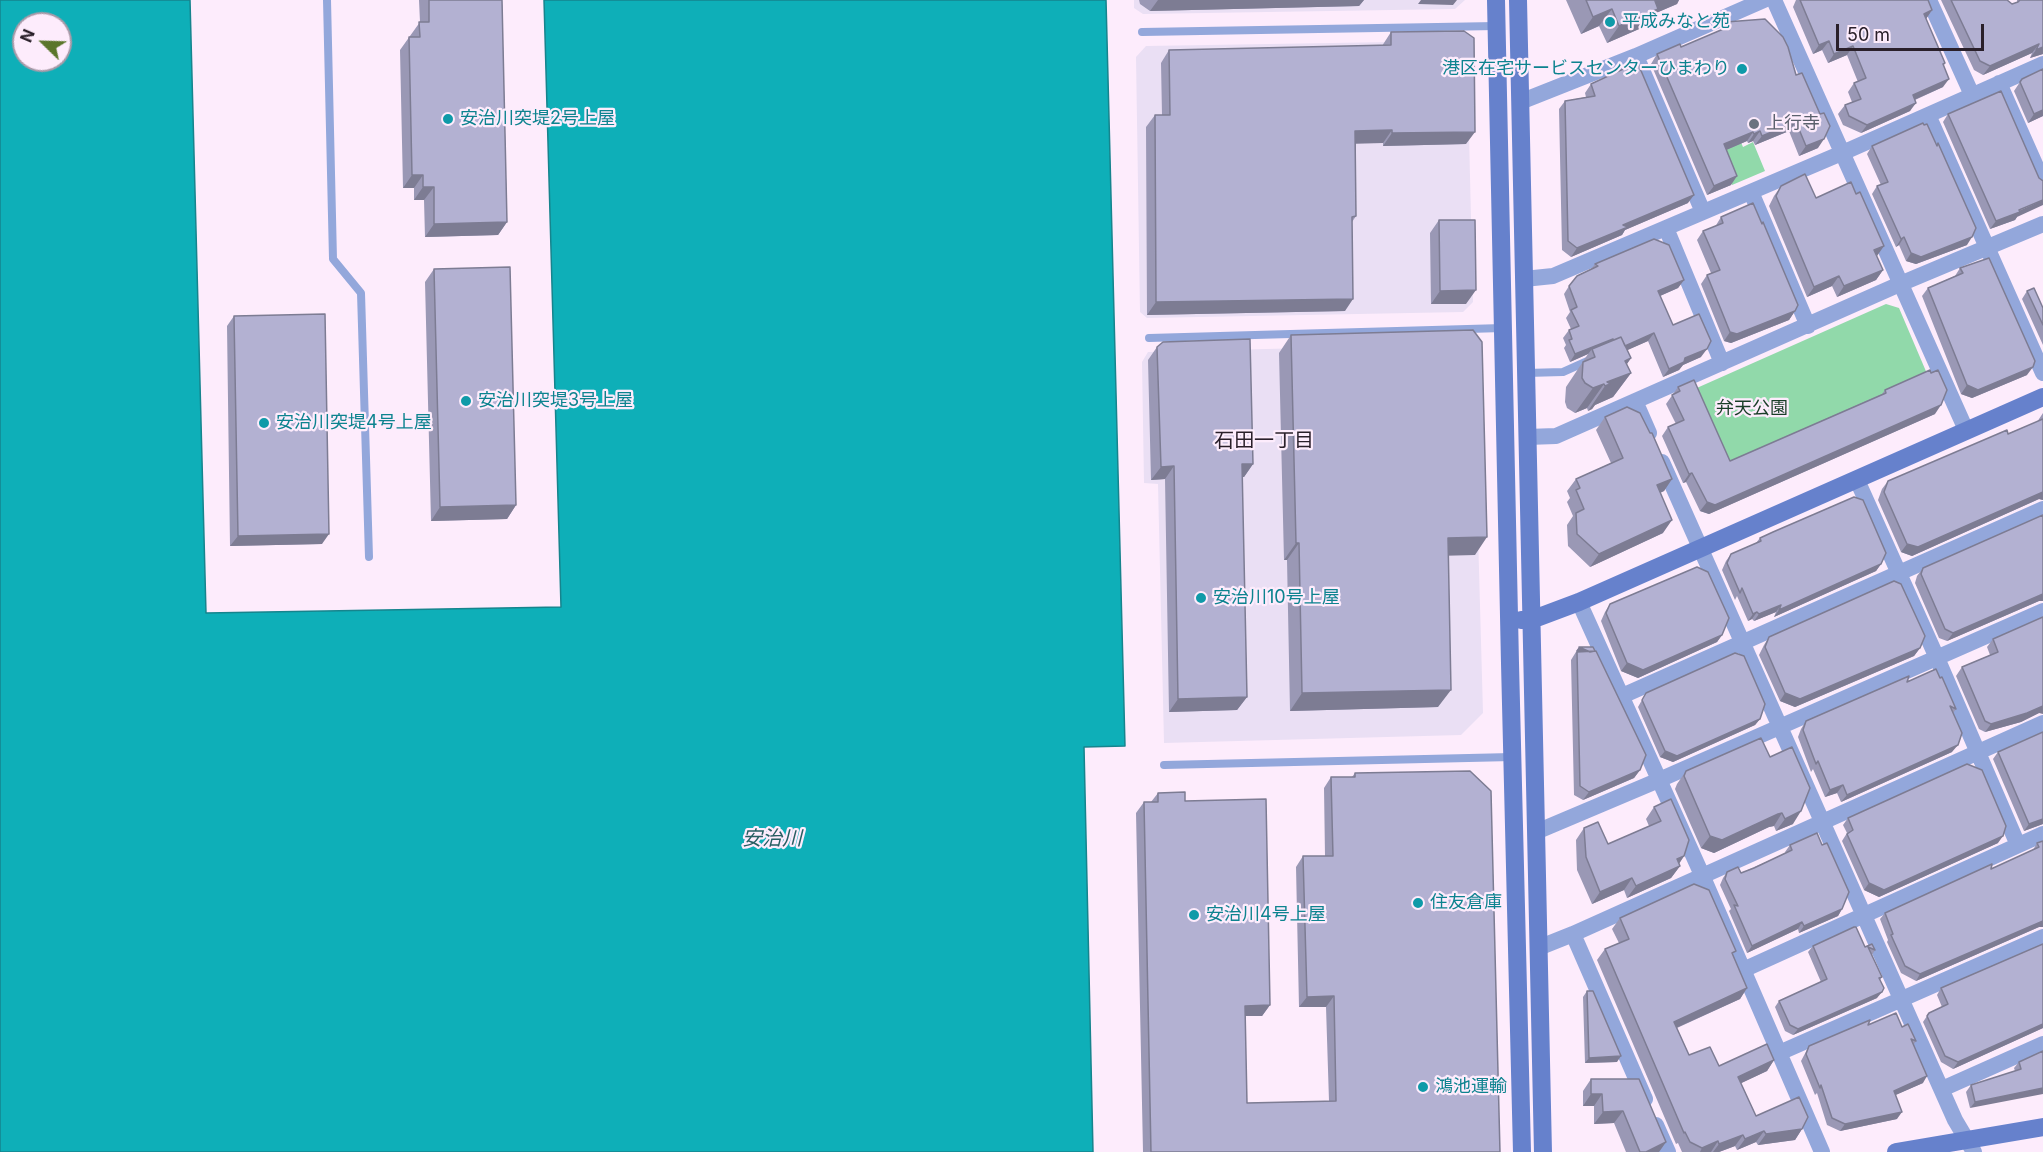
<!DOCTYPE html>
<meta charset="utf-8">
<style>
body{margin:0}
#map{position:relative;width:2043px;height:1152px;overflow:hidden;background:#fdecfc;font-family:Inter,sans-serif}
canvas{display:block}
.north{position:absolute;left:12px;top:12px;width:60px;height:60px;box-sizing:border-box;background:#fdecfc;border:2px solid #a99aa8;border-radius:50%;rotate:293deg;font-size:16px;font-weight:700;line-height:24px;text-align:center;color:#2a202a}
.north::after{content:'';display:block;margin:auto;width:21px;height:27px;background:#5a762a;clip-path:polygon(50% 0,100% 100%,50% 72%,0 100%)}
.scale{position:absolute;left:1836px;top:24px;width:148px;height:27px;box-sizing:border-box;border:3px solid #2a202a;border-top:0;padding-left:8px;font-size:18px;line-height:21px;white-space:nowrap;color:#2a202a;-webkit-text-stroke:4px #fdecfc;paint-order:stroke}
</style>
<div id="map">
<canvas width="2043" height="1152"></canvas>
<div class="north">N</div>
<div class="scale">50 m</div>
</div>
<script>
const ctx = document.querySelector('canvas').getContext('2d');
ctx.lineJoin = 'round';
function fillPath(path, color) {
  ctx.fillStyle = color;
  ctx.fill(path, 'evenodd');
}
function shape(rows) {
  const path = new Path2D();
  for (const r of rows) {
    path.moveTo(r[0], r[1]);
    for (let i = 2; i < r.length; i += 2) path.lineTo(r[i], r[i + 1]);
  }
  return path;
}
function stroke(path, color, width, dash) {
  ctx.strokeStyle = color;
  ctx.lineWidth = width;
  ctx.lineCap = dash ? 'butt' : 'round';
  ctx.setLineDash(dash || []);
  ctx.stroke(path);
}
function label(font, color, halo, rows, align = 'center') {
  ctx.font = font + ' Inter,"Noto Sans JP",sans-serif';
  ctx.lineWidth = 4.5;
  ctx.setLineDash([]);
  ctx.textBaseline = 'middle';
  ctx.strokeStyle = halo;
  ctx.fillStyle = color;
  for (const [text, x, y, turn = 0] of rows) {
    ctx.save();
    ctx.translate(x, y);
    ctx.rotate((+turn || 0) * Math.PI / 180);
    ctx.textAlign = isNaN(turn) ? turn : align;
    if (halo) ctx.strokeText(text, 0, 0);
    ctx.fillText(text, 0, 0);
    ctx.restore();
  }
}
fillPath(shape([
 [1134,0,1465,0,1455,9,1143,14,1134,8],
 [1455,41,1467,51,1473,302,1463,312,1147,318,1140,312,1136,57,1146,46],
 [1463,344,1473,354,1483,713,1461,735,1164,743,1158,484,1144,483,1142,362,1148,352]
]), '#eadff4');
fillPath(shape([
 [1728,112,1743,147,1753,142,1765,171,1732,185,1705,122],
 [1886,304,1899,308,1928,376,1724,468,1690,391]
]), '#91d9aa');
const water = shape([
 [0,0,190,0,206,613,561,607,544,0,1106,0,1125,746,1084,747,1093,1152,0,1152,0,0],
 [24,24,60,24,60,60,24,60,24,24]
]);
fillPath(water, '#0eafb8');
stroke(water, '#16848d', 1.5);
stroke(shape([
 [327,0,333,259,361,293,369,557],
 [1142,32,1496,26],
 [1149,338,1503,328],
 [1526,373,1563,372,1592,359],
 [1164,765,1512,757]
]), '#93a7db', 8);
stroke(shape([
 [1774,0,1966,430],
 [1929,0,1972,95],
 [1636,56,1703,212],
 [1999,83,2043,182],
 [1520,102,1636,56,1764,0],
 [1928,115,2043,373],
 [1751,192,1808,326],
 [1666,228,1722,363],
 [1524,279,1553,276,1849,150,2043,64],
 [1635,401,1649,433],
 [1527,437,1556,436,1900,284,2043,224],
 [1662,462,1955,1120,1974,1152],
 [1857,480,1937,658,2018,845],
 [1579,602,1702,875,1822,1152],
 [1622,696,2043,509],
 [1536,832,1659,780,2043,611],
 [1573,934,1645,1099],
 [1538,948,1573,934,2043,723],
 [1743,970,2043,834],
 [1779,1053,2043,937],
 [1942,1089,2043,1044],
 [1656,1125,1668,1152]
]), '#93a7db', 16);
stroke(shape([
 [1496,0,1510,663,1522,1152],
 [1518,0,1543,1152],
 [1521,620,1531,620,1579,602,2043,397],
 [1896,1152,2043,1127]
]), '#6681cc', 18);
fillPath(shape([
 [419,0,502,0,507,222,498,235,425,237,424,200,414,200,414,188,403,188,400,50,420,22],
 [1139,0,1364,0,1359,6,1150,11,1140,4],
 [1566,0,1679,0,1677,4,1656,13,1646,26,1607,43,1599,26,1581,34],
 [1796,0,1928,0,1932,10,1926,19,1945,63,1944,65,1943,87,1915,100,1910,111,1861,133,1843,125,1838,114,1845,105,1852,102,1848,92,1854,83,1858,82,1847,55,1828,63,1822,50,1813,54,1793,7],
 [1941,0,2007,0,2012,4,2017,2,2017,0,2043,0,2043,54,2030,58,2032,53,1983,75,1974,70],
 [1726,22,1818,148,1799,156,1789,131,1755,145,1753,141,1748,143,1747,141,1726,150,1731,185,1707,195,1651,64,1657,54,1681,47,1720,31],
 [1391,32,1466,144,1383,146,1383,143,1356,143,1356,216,1352,222,1345,311,1147,315,1146,127,1155,115,1162,115,1161,63,1169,50,1382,46],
 [2022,79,2043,116,2028,123,2014,91],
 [1591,84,1688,203,1625,230,1622,235,1571,257,1562,250,1559,109,1565,101,1586,97,1585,93],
 [1948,114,2017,217,2015,220,1990,229,1943,122],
 [1938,143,1967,245,1916,264,1906,261,1899,245,1896,247,1872,194,1877,186,1881,185,1867,154,1872,146,1936,145],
 [1781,186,1816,198,1876,256,1883,270,1876,280,1837,297,1832,286,1807,297,1769,206,1774,196],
 [1721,217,1795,311,1789,320,1731,343,1724,341,1701,284,1707,275,1711,273,1697,240,1703,231,1715,227],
 [1439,220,1466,304,1431,304,1430,233],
 [1595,264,1684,280,1678,288,1660,296,1673,325,1701,357,1683,365,1679,370,1663,377,1648,341,1627,350,1631,358,1627,364,1631,373,1613,397,1595,405,1592,409,1588,411,1587,408,1575,413,1567,408,1565,402,1566,387,1588,354,1570,362,1564,348,1566,345,1563,338,1569,330,1571,329,1566,318,1570,312,1564,294,1569,286,1591,269],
 [1960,268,2027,375,1972,398,1961,394,1922,296,1928,288,1955,276],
 [434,269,516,505,507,519,431,521,425,282],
 [2027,291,2043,308,2043,345,2022,299],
 [234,316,322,544,230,546,227,326],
 [1291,335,1475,555,1448,555,1438,707,1290,711,1287,560,1284,560,1279,353],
 [1157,347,1253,464,1244,477,1242,477,1247,697,1237,710,1169,712,1165,479,1151,480,1148,360],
 [1678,387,1730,461,1882,394,1885,390,1935,414,1709,514,1700,511,1686,482,1683,483,1662,436,1668,427,1676,424,1666,404],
 [2043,413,2043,500,2039,499,1912,556,1901,552,1878,500,1882,489,1888,481,2037,422],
 [1605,417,1672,479,1664,491,1660,493,1663,533,1590,567,1568,546,1567,525,1573,516,1567,502,1570,498,1567,491,1576,479,1611,463,1596,430],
 [1760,538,1881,564,1876,571,1774,617,1776,612,1754,621,1752,619,1748,621,1737,596,1735,600,1722,570,1726,561,1731,554,1756,543],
 [1923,568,2039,601,1947,641,1939,638,1915,583,1917,576],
 [1610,604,1722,635,1717,642,1638,678,1621,671,1601,621,1605,612],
 [1769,637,1920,648,1914,656,1795,707,1780,701,1759,655,1764,645],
 [1993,639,2039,713,2021,722,1985,732,1979,729,1956,676,1962,667,1990,655,1987,647],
 [1579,647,1640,770,1634,778,1583,800,1574,795,1571,660],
 [1940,678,1956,709,1953,713,1952,752,1841,802,1837,793,1825,797,1813,769,1811,772,1798,737,1801,729,1806,721,1907,682],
 [1646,693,1760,719,1755,725,1673,762,1660,757,1638,707],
 [1761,738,1793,824,1776,831,1774,826,1769,827,1714,853,1701,848,1675,789,1677,784,1686,771],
 [1998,752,2043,824,2024,831,1993,759],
 [1355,773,1500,1152,1143,1152,1136,813,1144,802,1151,802,1158,793,1185,801,1270,1005,1262,1016,1245,1016,1247,1103,1329,1101,1326,1007,1299,1007,1296,867,1303,856,1325,856,1324,788,1331,777,1352,777],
 [1654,807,1684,856,1679,864,1680,866,1671,878,1627,898,1624,890,1592,904,1577,870,1576,840,1584,828,1608,844,1649,826,1646,819],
 [1848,818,1998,843,1879,897,1864,890,1842,841,1847,833,1843,825],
 [2043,841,2039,927,1916,981,1901,973,1887,942,1888,940,1880,919,1885,913,1991,869,2033,850,2037,843],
 [1790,845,1842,909,1838,916,1799,933,1798,929,1747,953,1729,911,1731,909,1720,885,1723,878,1727,872,1741,873,1786,853,1785,852],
 [1620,918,1733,955,1747,988,1740,999,1677,1028,1689,1055,1719,1066,1774,1060,1767,1071,1741,1083,1756,1116,1802,1129,1795,1140,1758,1145,1756,1142,1737,1150,1735,1146,1719,1152,1682,1152,1678,1143,1676,1144,1597,960,1605,949,1619,943,1612,929],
 [1872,944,1875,950,1872,955,1882,977,1880,980,1877,998,1793,1035,1785,1031,1775,1007,1779,1001,1821,982,1808,952,1813,946,1865,947],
 [2043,944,2043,1028,1953,1069,1941,1062,1923,1022,1929,1013,1942,1007,1937,995,1941,988],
 [1587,991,1617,1062,1585,1063,1583,997],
 [1868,1025,1902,1027,1916,1041,1914,1044,1923,1083,1895,1095,1897,1119,1840,1131,1827,1125,1817,1093,1815,1095,1801,1061,1809,1046],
 [2043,1051,1970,1108,1966,1092,1971,1085,2015,1071,2014,1068,2019,1062],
 [1591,1079,1666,1142,1659,1152,1626,1152,1614,1123,1594,1124,1594,1106,1583,1106,1583,1091]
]), '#9a98b5');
fillPath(shape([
 [1158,0,1364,0,1359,6,1150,11],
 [1421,0,1457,0,1453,5,1418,4],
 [1658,0,1679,0,1677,4,1656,13,1646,26,1607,43,1619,26],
 [1612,9,1599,26,1581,34,1593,17],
 [1932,10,1926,19,1924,14],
 [1829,41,1822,50,1813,54,1819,45],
 [2039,44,2032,53,1983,75,1990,66],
 [1853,46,1847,55,1828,63,1834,54],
 [2043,47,2043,54,2030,58,2036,50],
 [1949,79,1943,87,1907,103,1913,95],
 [1916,103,1910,111,1861,133,1867,125],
 [2043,110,2043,116,2028,123,2034,114],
 [1796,122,1789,131,1755,145,1762,136],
 [1392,130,1383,143,1347,144,1355,131],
 [1760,131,1753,141,1748,143,1754,134],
 [1475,132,1466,144,1383,146,1392,133],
 [1753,132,1747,141,1717,154,1724,144],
 [1824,139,1818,148,1799,156,1806,146],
 [412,175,423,175,414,188,403,188],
 [1737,176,1731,185,1707,195,1714,186],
 [423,187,434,187,424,200,414,200],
 [1694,195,1688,203,1625,230,1622,235,1571,257,1577,248,1623,225],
 [2043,200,2043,205,2017,217,2015,220,1990,229,1996,221],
 [507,222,498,235,425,237,434,224],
 [1904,237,1899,245,1896,247,1901,239],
 [1972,237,1967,245,1916,264,1906,261,1911,253],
 [1884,246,1877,256,1874,250],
 [1883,270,1876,280,1837,297,1844,286],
 [1839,276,1832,286,1807,297,1814,287],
 [1684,280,1678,288,1653,299,1658,291],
 [1476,290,1466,304,1431,304,1440,291],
 [1353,299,1345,311,1147,315,1156,302],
 [1795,311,1789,320,1731,343,1724,341,1730,332],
 [1654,333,1648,341,1612,357,1618,349],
 [1613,339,1607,347,1592,349,1588,354,1570,362,1575,354],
 [1707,349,1701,357,1683,365,1679,370,1663,377,1669,369,1685,358],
 [1631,358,1617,378,1631,373,1613,397,1595,405,1592,409,1588,411,1605,386,1625,361],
 [2033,367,2027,375,1972,398,1961,394,1967,385],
 [1604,384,1587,408,1575,413,1593,388],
 [1941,405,1935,414,1709,514,1700,511,1707,502],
 [1242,464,1253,464,1244,477,1233,477],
 [1174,466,1165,479,1151,480,1161,467],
 [1692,473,1686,482,1683,483,1689,474],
 [1672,479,1664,491,1649,498,1657,485],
 [2043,492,2043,500,2039,499,1912,556,1901,552,1907,544],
 [516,505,507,519,431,521,440,507],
 [1672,520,1663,533,1590,567,1599,554],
 [329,534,322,544,230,546,238,536],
 [1487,537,1475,555,1436,556,1448,538],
 [1296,543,1299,543,1287,560,1284,560],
 [1881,564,1876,571,1774,617,1779,610],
 [2043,594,2043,601,2039,601,1947,641,1953,633],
 [1781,605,1776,612,1754,621,1759,614],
 [1757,612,1752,619,1748,621,1753,614],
 [1722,635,1717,642,1638,678,1621,671,1627,663],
 [1579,647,1596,654,1593,658,1576,651],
 [1920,648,1914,656,1795,707,1780,701,1785,693],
 [1451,690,1438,707,1290,711,1302,693],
 [1247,697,1237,710,1169,712,1178,699],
 [2043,706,2043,714,2039,713,2021,722,1985,732,1991,724],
 [1760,719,1755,725,1673,762,1660,757,1665,751],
 [1958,745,1952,752,1841,802,1847,795],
 [1640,770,1634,778,1583,800,1589,792],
 [1843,785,1837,793,1825,797,1830,790],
 [1801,811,1793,824,1776,831,1785,819],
 [1782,813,1774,826,1769,827,1714,853,1701,848,1710,836],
 [2043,819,2043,824,2024,831,2029,824],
 [2003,836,1998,843,1879,897,1864,890,1869,883],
 [1684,856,1676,868,1680,866,1671,878,1627,898,1636,886,1677,859],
 [1632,878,1624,890,1592,904,1600,892],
 [1842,909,1838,916,1799,933,1804,926],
 [2043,921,2043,927,2039,927,1916,981,1920,974],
 [1802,922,1798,929,1747,953,1752,946],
 [1747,988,1740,999,1667,1032,1674,1022],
 [1882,992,1877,998,1793,1035,1798,1029],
 [1334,996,1326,1007,1299,1007,1307,997],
 [1270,1005,1262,1016,1237,1016,1245,1006],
 [2043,1024,2043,1028,1953,1069,1958,1062],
 [1621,1056,1617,1062,1585,1063,1589,1058],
 [1774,1060,1767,1071,1731,1088,1738,1077],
 [1927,1076,1923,1083,1889,1098,1894,1091],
 [2043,1088,2043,1094,1970,1108,1975,1102],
 [1591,1094,1602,1094,1594,1106,1583,1106],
 [1623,1111,1614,1123,1594,1124,1603,1112],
 [1902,1112,1897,1119,1840,1131,1845,1124],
 [1802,1129,1795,1140,1758,1145,1766,1134],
 [1764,1131,1756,1142,1737,1150,1745,1139],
 [1743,1135,1735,1146,1719,1152,1713,1152,1719,1144],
 [1718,1141,1711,1152,1700,1152,1702,1148],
 [1666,1142,1659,1152,1646,1152]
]), '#7d7c93');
const building = shape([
 [429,0,502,0,507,222,434,224,434,187,423,187,423,175,412,175,409,37,420,37,419,22,429,22,429,0],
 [1586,0,1658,0,1655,1,1658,9,1619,26,1612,9,1593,17,1586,0],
 [1800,0,1928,0,1932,10,1924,14,1945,63,1943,64,1949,79,1913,95,1916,103,1867,125,1849,116,1845,105,1861,99,1854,83,1866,78,1853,46,1834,54,1829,41,1819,45,1800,0],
 [1951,0,2007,0,2012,4,2018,2,2020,0,2043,0,2043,47,2036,50,2039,44,1990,66,1980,61,1951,0],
 [1765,19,1783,37,1788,47,1796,75,1802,73,1820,114,1824,113,1830,126,1824,139,1806,146,1796,122,1762,136,1760,131,1754,134,1753,132,1724,144,1737,176,1714,186,1657,54,1680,44,1681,47,1728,27,1726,22,1765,19],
 [1464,31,1474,38,1475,132,1392,133,1392,130,1355,131,1356,216,1352,217,1353,299,1156,302,1155,115,1170,115,1169,50,1391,45,1391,32,1464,31],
 [1634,64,1639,66,1694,195,1623,225,1628,227,1577,248,1568,241,1565,101,1595,96,1591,84,1634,64],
 [2043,69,2043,110,2034,114,2020,82,2022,79,2043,69],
 [2001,91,2039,178,2043,181,2043,200,2019,210,2020,212,1996,221,1948,114,2001,91],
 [1923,123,1924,125,1927,124,1937,146,1938,143,1976,228,1972,237,1921,257,1911,253,1904,237,1901,239,1877,186,1888,182,1872,146,1923,123],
 [1805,174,1816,198,1851,182,1856,194,1860,192,1884,246,1874,250,1883,270,1844,286,1839,276,1814,287,1776,196,1781,186,1805,174],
 [1753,203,1762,224,1763,222,1798,305,1795,311,1737,334,1730,332,1707,275,1720,270,1703,231,1723,223,1721,217,1753,203],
 [1439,220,1475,220,1476,290,1440,291,1439,220],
 [1654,239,1669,245,1684,280,1658,291,1673,325,1699,314,1711,341,1707,349,1685,358,1684,362,1669,369,1654,333,1625,346,1621,337,1614,340,1613,339,1575,354,1569,340,1572,339,1569,330,1579,326,1571,310,1577,307,1569,286,1577,276,1598,266,1595,264,1654,239],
 [1989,258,2035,361,2033,367,1978,390,1967,385,1928,288,1963,273,1960,268,1989,258],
 [510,267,516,505,440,507,434,269,510,267],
 [2034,288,2043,308,2043,325,2027,291,2034,288],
 [325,314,329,534,238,536,234,316,325,314],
 [1473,330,1482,342,1487,537,1448,538,1451,690,1302,693,1299,543,1296,543,1291,335,1473,330],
 [1621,337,1631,358,1625,361,1631,373,1607,382,1610,384,1605,386,1604,384,1593,388,1585,383,1582,378,1583,362,1595,357,1592,349,1621,337],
 [1250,339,1253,464,1242,464,1247,697,1178,699,1174,466,1161,467,1157,347,1163,342,1250,339],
 [1930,370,1931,373,1938,370,1947,390,1941,405,1715,505,1707,502,1692,473,1689,474,1668,427,1684,420,1672,395,1680,391,1678,387,1694,380,1730,461,1886,393,1885,390,1930,370],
 [1627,407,1640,413,1650,433,1652,433,1672,479,1657,485,1672,520,1599,554,1577,534,1576,513,1584,509,1576,490,1580,488,1576,479,1623,458,1605,417,1627,407],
 [2043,419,2043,492,1918,547,1907,544,1884,492,1888,481,2007,430,2008,434,2043,419],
 [1854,497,1863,500,1886,553,1881,564,1779,610,1781,605,1759,614,1757,612,1753,614,1742,588,1740,593,1727,563,1731,554,1761,541,1760,538,1773,532,1854,497],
 [2043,515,2043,594,1953,633,1945,629,1921,574,1923,568,2043,515],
 [1697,567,1708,572,1729,618,1722,635,1643,670,1627,663,1606,613,1610,604,1697,567],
 [1894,581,1901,584,1925,636,1920,648,1800,699,1785,693,1765,647,1769,637,1894,581],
 [2043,617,2043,706,2027,713,1991,724,1985,721,1962,667,1998,652,1993,639,2043,617],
 [1579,647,1593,647,1595,651,1590,652,1579,647],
 [1596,651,1646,755,1640,770,1589,792,1580,786,1577,652,1596,651],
 [1735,653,1744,656,1765,704,1760,719,1677,756,1665,751,1642,700,1646,693,1735,653],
 [1936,669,1940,678,1942,677,1956,709,1950,706,1962,733,1958,745,1847,795,1843,785,1830,790,1818,761,1816,764,1803,730,1806,721,1909,676,1907,682,1936,669],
 [2043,732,2043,819,2029,824,1998,752,2043,732],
 [1761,738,1770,757,1792,747,1810,788,1801,811,1785,819,1782,813,1778,814,1722,840,1710,836,1684,776,1686,771,1761,738],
 [1967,764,1982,770,2006,826,2003,836,1884,890,1869,883,1847,834,1853,830,1848,818,1967,764],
 [1470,771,1491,791,1500,1152,1151,1152,1144,802,1158,802,1158,793,1185,792,1185,801,1266,799,1270,1005,1245,1006,1247,1103,1336,1101,1334,996,1307,997,1303,856,1333,856,1331,777,1355,777,1355,773,1470,771],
 [1671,799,1689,840,1684,856,1677,859,1680,866,1636,886,1632,878,1600,892,1586,857,1584,828,1598,822,1608,844,1661,821,1654,807,1671,799],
 [1817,833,1822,845,1827,843,1849,892,1842,909,1804,926,1802,922,1752,946,1734,905,1738,906,1725,879,1727,872,1738,867,1741,873,1754,868,1792,850,1790,845,1817,833],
 [2043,841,2043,921,1920,974,1905,966,1891,935,1893,934,1885,913,1992,864,1991,869,2039,847,2037,843,2043,841],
 [1694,884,1709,890,1736,951,1732,953,1747,988,1674,1022,1689,1055,1710,1047,1719,1066,1767,1044,1774,1060,1738,1077,1756,1116,1799,1097,1808,1117,1802,1129,1766,1134,1764,1131,1745,1139,1743,1135,1719,1144,1718,1141,1702,1148,1690,1142,1685,1132,1684,1133,1605,949,1629,939,1620,918,1694,884],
 [1854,927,1856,927,1865,947,1872,944,1875,950,1868,947,1882,977,1879,978,1884,988,1882,992,1798,1029,1790,1025,1779,1001,1827,979,1813,946,1854,927],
 [2043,944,2043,1024,1958,1062,1945,1056,1927,1016,1929,1013,1948,1004,1941,988,2043,944],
 [1587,991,1593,991,1621,1056,1589,1058,1587,991],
 [1896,1013,1902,1027,1908,1024,1916,1041,1911,1039,1927,1076,1894,1091,1902,1112,1845,1124,1832,1118,1821,1085,1820,1088,1806,1054,1809,1046,1870,1020,1868,1025,1896,1013],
 [2043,1051,2043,1088,1975,1102,1971,1085,2021,1069,2019,1062,2043,1051],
 [1591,1079,1639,1079,1666,1142,1646,1152,1640,1152,1623,1111,1603,1112,1602,1094,1591,1094,1591,1079]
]);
fillPath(building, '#b3b1d2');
stroke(building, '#7d7c93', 1.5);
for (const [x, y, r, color] of [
 [1610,22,6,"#0f9aa8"],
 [1742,69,6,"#0f9aa8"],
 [448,119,6,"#0f9aa8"],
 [1754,124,6,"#6b7280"],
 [466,401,6,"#0f9aa8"],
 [264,423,6,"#0f9aa8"],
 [1201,598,6,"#0f9aa8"],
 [1418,903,6,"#0f9aa8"],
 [1194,915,6,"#0f9aa8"],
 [1423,1087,6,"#0f9aa8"]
]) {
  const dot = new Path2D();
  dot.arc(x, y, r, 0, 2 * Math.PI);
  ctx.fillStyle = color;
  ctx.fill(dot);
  stroke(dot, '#fdecfc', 2);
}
label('18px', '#0d838f', '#fdecfc', [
 ["平成みなと苑",1622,22],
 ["港区在宅サービスセンターひまわり",1730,69,"right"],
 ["安治川突堤2号上屋",460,119],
 ["安治川突堤3号上屋",478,401],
 ["安治川突堤4号上屋",276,423],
 ["安治川10号上屋",1213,598],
 ["住友倉庫",1430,903],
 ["安治川4号上屋",1206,915],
 ["鴻池運輸",1435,1087]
], 'left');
label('18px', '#5b616d', '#fdecfc', [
 ["上行寺",1766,124]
], 'left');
label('18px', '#1a3e28', '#fdecfc', [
 ["弁天公園",1752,409]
]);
label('20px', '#2a202a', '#fdecfc', [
 ["石田一丁目",1264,441]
]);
label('italic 20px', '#275e62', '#fdecfc', [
 ["安治川",772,839]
]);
</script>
